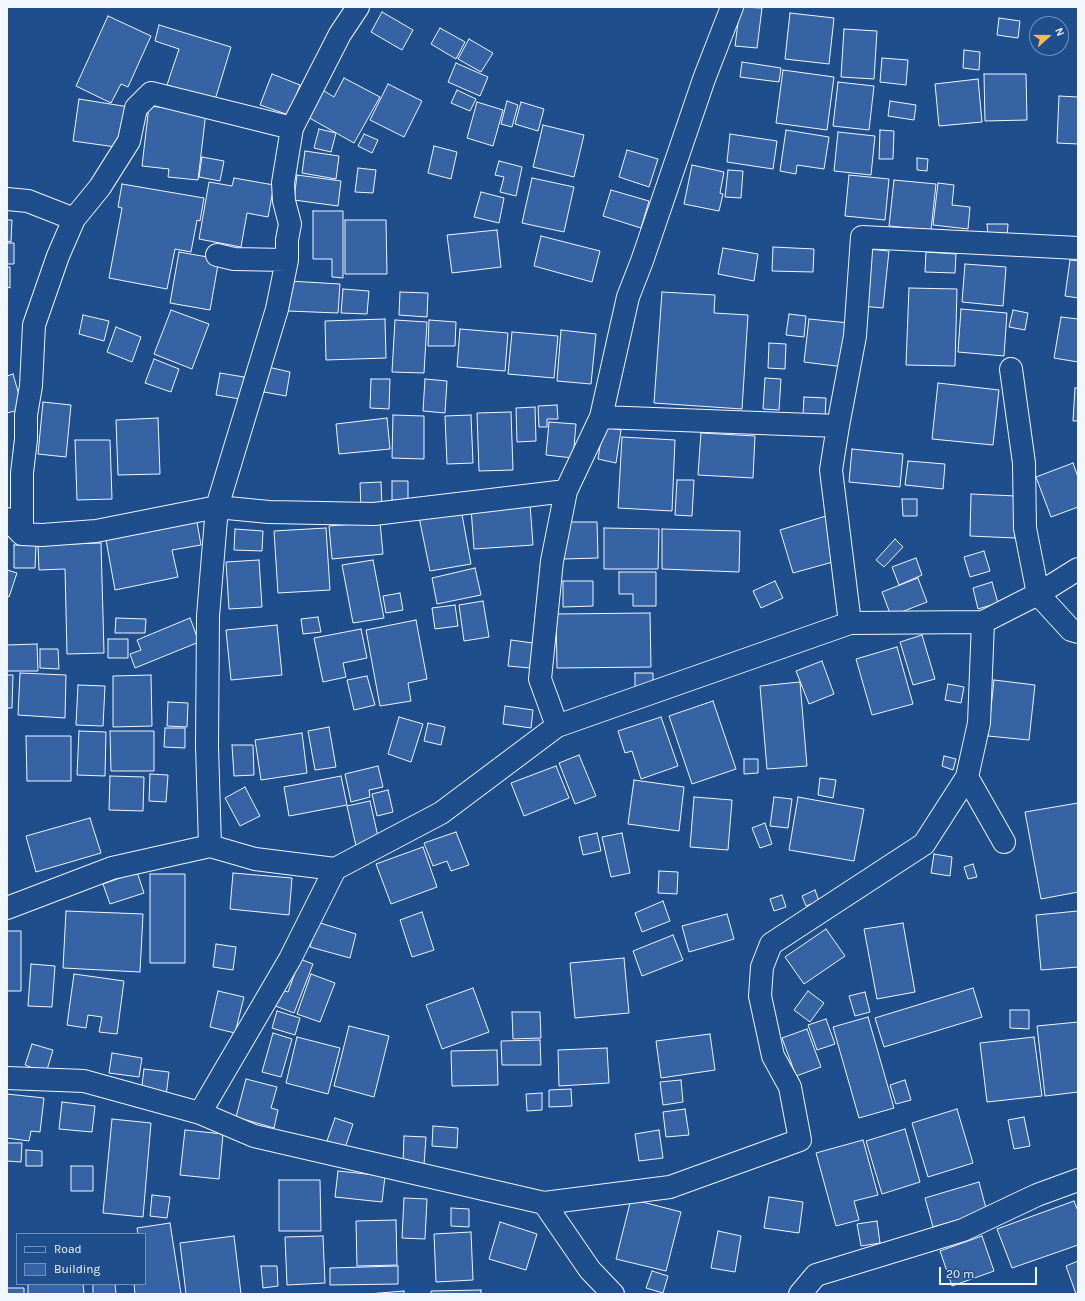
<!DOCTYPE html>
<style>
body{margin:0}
#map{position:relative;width:1085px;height:1301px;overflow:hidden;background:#1f4e8c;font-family:Karla,sans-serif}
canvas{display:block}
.frame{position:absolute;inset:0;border:8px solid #f2f6ff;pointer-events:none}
.legend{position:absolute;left:16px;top:1233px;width:130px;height:52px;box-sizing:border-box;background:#1f4e8c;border:1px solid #7391ba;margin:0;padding:5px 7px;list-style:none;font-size:12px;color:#f2f6ff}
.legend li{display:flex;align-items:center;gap:8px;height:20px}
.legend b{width:20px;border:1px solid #7391ba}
.north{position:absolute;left:1029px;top:16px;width:40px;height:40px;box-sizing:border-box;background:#1f4e8c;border:1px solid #7391ba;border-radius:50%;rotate:69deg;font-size:11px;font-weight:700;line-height:16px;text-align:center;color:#f2f6ff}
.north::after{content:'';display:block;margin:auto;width:14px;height:18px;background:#ffb74d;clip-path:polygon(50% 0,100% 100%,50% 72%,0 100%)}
.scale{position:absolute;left:939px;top:1267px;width:98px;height:18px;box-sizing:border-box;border:2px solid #f2f6ff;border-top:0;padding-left:5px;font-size:12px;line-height:14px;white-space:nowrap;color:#f2f6ff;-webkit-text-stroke:3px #1f4e8c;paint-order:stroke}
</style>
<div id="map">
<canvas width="1085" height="1301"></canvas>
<div class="frame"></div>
<ul class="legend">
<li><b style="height:5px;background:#1f4e8c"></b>Road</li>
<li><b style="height:11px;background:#3563a3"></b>Building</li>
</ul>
<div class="north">N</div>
<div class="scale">20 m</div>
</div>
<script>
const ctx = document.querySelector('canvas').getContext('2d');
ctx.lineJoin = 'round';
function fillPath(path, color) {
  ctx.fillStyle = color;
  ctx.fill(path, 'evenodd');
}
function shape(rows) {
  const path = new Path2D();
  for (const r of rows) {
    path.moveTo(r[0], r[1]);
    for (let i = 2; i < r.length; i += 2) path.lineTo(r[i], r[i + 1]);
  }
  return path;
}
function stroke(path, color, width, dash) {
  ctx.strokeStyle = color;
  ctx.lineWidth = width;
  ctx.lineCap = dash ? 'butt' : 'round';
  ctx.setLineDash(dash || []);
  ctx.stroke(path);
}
const building = shape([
 [740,7,762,8,757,48,735,46,740,7],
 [382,12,413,30,402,50,371,32,382,12],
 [790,13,834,18,829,64,785,59,790,13],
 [108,16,151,36,128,87,121,84,111,103,76,86,108,16],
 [999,18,1020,21,1018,38,997,35,999,18],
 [159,25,231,47,215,100,167,85,179,49,155,41,159,25],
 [440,28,465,42,456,59,431,44,440,28],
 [844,29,877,31,874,79,841,77,844,29],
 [469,39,493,53,481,72,458,59,469,39],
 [964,50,980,52,979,70,963,68,964,50],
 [882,58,908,60,906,85,880,82,882,58],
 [742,62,781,68,779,82,740,77,742,62],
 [456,63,488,77,480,96,448,82,456,63],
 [783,70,834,77,827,130,776,123,783,70],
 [272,74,300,85,289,115,260,105,272,74],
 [984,74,1026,74,1027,120,985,121,984,74],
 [344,78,380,97,354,143,306,116,321,89,334,97,344,78],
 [978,79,982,122,939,126,935,84,978,79],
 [838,82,874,86,869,130,833,126,838,82],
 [388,84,422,101,404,137,370,120,388,84],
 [457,90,476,99,470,111,451,103,457,90],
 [1059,96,1078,97,1078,144,1057,143,1059,96],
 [79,99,129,107,123,148,73,141,79,99],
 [507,101,518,105,512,127,501,124,507,101],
 [890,101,916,105,914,120,888,116,890,101],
 [477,102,503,110,493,146,467,138,477,102],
 [521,102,544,109,538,131,515,124,521,102],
 [149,106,206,112,198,180,168,177,169,169,142,166,149,106],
 [543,125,584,135,574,177,533,167,543,125],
 [319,129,336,133,331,152,314,148,319,129],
 [786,130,829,137,824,169,797,165,796,174,780,171,786,130],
 [880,130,894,131,893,159,879,159,880,130],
 [838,132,875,136,871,175,834,171,838,132],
 [364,134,378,140,372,153,358,146,364,134],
 [730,134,777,141,773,169,727,162,730,134],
 [434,146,457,152,451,179,428,173,434,146],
 [627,150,658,159,649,187,619,177,627,150],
 [305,151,339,156,336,179,302,173,305,151],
 [202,157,224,161,220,181,199,177,202,157],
 [917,158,928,159,927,171,917,170,917,158],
 [499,161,522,167,516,196,500,192,504,177,495,175,499,161],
 [692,165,724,172,720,193,723,194,719,211,684,204,692,165],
 [358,168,376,170,373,193,355,192,358,168],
 [728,170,743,171,741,198,725,197,728,170],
 [297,175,341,181,338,206,294,200,297,175],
 [849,175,889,179,885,220,845,216,849,175],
 [234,178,274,185,268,217,247,213,241,247,199,239,209,182,232,186,234,178],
 [532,178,574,187,564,232,522,223,532,178],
 [894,180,936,184,931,230,889,226,894,180],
 [938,183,954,185,952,205,970,207,968,229,933,225,938,183],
 [122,184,204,198,200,221,197,220,191,252,175,249,167,289,109,278,122,208,118,207,122,184],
 [611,190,649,201,641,228,603,216,611,190],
 [481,192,504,198,499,223,474,217,481,192],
 [313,211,343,211,343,278,332,277,332,259,313,259,313,211],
 [7,220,12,220,11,242,7,241,7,220],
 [345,220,386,220,387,274,345,274,345,220],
 [987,224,1008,224,1007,237,988,236,987,224],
 [497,230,501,267,452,273,447,235,497,230],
 [541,236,600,251,592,282,534,266,541,236],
 [7,243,14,243,14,264,7,264,7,243],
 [773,247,814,249,813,272,772,271,773,247],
 [723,248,758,254,754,281,718,274,723,248],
 [867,249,889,251,883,308,861,306,867,249],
 [179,252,219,259,210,310,170,303,179,252],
 [926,252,956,254,955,273,925,272,926,252],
 [1070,260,1078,261,1078,298,1065,296,1070,260],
 [965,264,1006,267,1003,306,962,302,965,264],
 [7,267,10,267,10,288,7,287,7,267],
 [289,281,340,284,338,313,288,311,289,281],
 [909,288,957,289,955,366,906,365,909,288],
 [343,289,369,291,367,314,341,313,343,289],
 [400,292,428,293,427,317,399,315,400,292],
 [662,292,715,295,714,313,748,315,742,409,654,403,662,292],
 [961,309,1007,313,1004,356,958,352,961,309],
 [171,310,209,324,192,369,154,354,171,310],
 [1013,310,1028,313,1025,330,1009,327,1013,310],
 [789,314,806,316,804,337,786,335,789,314],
 [83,315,109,321,104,341,79,334,83,315],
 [1061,317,1078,319,1078,362,1054,358,1061,317],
 [385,319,386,358,326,360,325,321,385,319],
 [809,319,849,323,844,367,804,362,809,319],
 [395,320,427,322,424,373,392,372,395,320],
 [429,320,456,322,455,346,428,346,429,320],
 [116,327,141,337,132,362,107,352,116,327],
 [460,329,508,333,505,371,457,367,460,329],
 [561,330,596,334,591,384,557,381,561,330],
 [512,332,558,336,554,378,508,374,512,332],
 [769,343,786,344,785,369,768,368,769,343],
 [154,359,179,369,171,392,145,383,154,359],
 [268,367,290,372,286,396,264,392,268,367],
 [220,373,244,377,240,399,216,395,220,373],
 [13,374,23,409,7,413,7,376,13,374],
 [765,378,781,379,779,410,763,409,765,378],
 [371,379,390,379,389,409,370,408,371,379],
 [425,379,447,381,445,413,423,411,425,379],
 [938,383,999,390,993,445,932,439,938,383],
 [1075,388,1078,388,1078,421,1073,421,1075,388],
 [804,397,826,398,825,417,803,415,804,397],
 [43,402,71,405,66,457,38,454,43,402],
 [557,405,558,419,547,419,547,427,539,427,538,406,557,405],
 [535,407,536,441,517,442,516,408,535,407],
 [511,412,513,470,479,471,477,413,511,412],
 [393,415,424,416,424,459,392,458,393,415],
 [471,415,473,463,447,464,445,416,471,415],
 [158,418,160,474,118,475,116,420,158,418],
 [387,418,390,449,339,454,336,424,387,418],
 [549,422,576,424,573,458,546,455,549,422],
 [603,427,621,430,616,463,598,459,603,427],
 [701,433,755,436,753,478,698,475,701,433],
 [622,437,675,440,672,511,618,508,622,437],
 [75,440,110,440,112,499,77,500,75,440],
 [852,449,903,454,900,487,849,482,852,449],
 [908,461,945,464,943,489,905,485,908,461],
 [1073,463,1078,477,1078,507,1051,517,1036,477,1073,463],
 [677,480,694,480,692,516,675,515,677,480],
 [392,481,408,481,408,501,392,500,392,481],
 [381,482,382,508,361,508,360,483,381,482],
 [971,494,1016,496,1015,538,970,536,971,494],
 [902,499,917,499,917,516,903,516,902,499],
 [530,504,533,545,474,549,471,508,530,504],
 [461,509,471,564,430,571,419,517,461,509],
 [826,516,840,560,793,573,780,530,826,516],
 [197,522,201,545,172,550,178,577,115,590,106,540,197,522],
 [380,522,383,554,332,559,329,526,380,522],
 [564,522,597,522,598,558,564,559,564,522],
 [326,528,330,590,278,593,274,531,326,528],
 [604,528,659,529,658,569,604,569,604,528],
 [235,529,263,531,262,551,234,550,235,529],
 [662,529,740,531,739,572,662,569,662,529],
 [895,539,903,547,884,567,876,560,895,539],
 [101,543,104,653,67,654,65,569,39,570,38,545,101,543],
 [14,545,36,545,35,568,14,568,14,545],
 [984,551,990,571,970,577,964,557,984,551],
 [916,558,922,575,899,585,892,567,916,558],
 [259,560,262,607,229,609,226,562,259,560],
 [373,560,384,618,353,623,342,565,373,560],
 [475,568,481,595,437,604,432,578,475,568],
 [7,570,17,573,9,597,7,596,7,570],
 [619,572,656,572,656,606,633,606,633,594,619,594,619,572],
 [918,578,927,602,891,616,882,592,918,578],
 [563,581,593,581,593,606,563,607,563,581],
 [775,581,783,598,761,608,753,591,775,581],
 [992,582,998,603,978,609,973,588,992,582],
 [400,593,403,610,386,613,383,596,400,593],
 [483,601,489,637,464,641,459,605,483,601],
 [455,605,458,626,435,629,432,608,455,605],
 [650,613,651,667,557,668,556,614,650,613],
 [318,617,321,632,303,634,301,619,318,617],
 [116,618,146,619,145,633,115,633,116,618],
 [190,618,199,642,135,668,130,654,141,650,137,640,190,618],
 [416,620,427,679,408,683,411,701,380,706,366,630,416,620],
 [277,625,282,675,231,680,226,630,277,625],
 [361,629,367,658,343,663,346,677,323,682,314,638,361,629],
 [922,635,935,679,913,685,900,642,922,635],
 [108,639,128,639,128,658,108,658,108,639],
 [511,640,533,643,530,668,508,666,511,640],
 [37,644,38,671,7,671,7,645,37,644],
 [897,647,913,704,872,715,856,659,897,647],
 [40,649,58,649,59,669,40,668,40,649],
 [822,661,834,694,809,704,796,671,822,661],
 [20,673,66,675,65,718,18,715,20,673],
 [635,673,653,673,653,688,635,688,635,673],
 [7,675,13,675,12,708,7,708,7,675],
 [151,675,152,726,113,727,113,676,151,675],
 [367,676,375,705,354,710,347,680,367,676],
 [994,680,1035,685,1029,740,988,736,994,680],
 [800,682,807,766,767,769,760,686,800,682],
 [948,684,964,687,961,703,945,700,948,684],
 [78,685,105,686,103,726,76,725,78,685],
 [713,701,736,769,692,784,669,716,713,701],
 [168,702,188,703,187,727,167,726,168,702],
 [505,706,533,710,531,728,503,724,505,706],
 [399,717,423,724,411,762,388,754,399,717],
 [661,717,678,766,641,779,632,751,625,753,618,731,661,717],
 [428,723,445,727,441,745,424,741,428,723],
 [329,727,336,767,315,770,308,731,329,727],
 [165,728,185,728,185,748,164,747,165,728],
 [79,731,106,732,105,776,77,775,79,731],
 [110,731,154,731,154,771,111,771,110,731],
 [302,733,307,773,261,780,255,740,302,733],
 [26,736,71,736,71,781,27,781,26,736],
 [232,745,253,745,254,775,234,776,232,745],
 [579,755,596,796,575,804,559,763,579,755],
 [944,756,956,759,953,770,942,766,944,756],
 [744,759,758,759,758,773,744,774,744,759],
 [378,766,383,787,369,790,370,797,351,802,345,774,378,766],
 [556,766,569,798,524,816,511,783,556,766],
 [150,774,168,775,166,802,149,801,150,774],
 [110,776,144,777,143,811,109,810,110,776],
 [341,776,347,805,289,816,284,787,341,776],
 [820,778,836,780,833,798,818,795,820,778],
 [634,780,684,787,679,831,628,824,634,780],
 [245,787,260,816,240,826,225,798,245,787],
 [388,790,393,812,377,816,372,794,388,790],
 [694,797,732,800,728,850,690,847,694,797],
 [774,797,792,799,788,828,770,826,774,797],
 [798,797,864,809,854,861,789,850,798,797],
 [370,801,379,841,356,846,347,806,370,801],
 [1078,803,1078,892,1041,899,1025,812,1078,803],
 [90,818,101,853,36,872,26,836,90,818],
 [765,823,772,844,760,848,752,828,765,823],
 [456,832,469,865,451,871,447,861,433,866,424,843,456,832],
 [597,833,601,851,583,855,579,837,597,833],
 [622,833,630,873,611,877,602,837,622,833],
 [423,847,437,887,391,904,376,864,423,847],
 [934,854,952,857,950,876,931,873,934,854],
 [973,864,977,877,968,879,964,867,973,864],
 [659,871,678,872,677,894,658,893,659,871],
 [137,872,144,893,110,904,103,884,137,872],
 [233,873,292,878,289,915,230,909,233,873],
 [150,874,185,874,185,963,150,963,150,874],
 [815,890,819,901,806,906,802,896,815,890],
 [782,895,786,907,774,911,770,899,782,895],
 [663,901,670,921,642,932,635,913,663,901],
 [66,911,143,914,140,972,63,968,66,911],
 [1078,911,1078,967,1041,970,1036,915,1078,911],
 [422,912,434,950,412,957,400,920,422,912],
 [727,914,734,939,689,952,682,926,727,914],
 [317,922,356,934,350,958,310,947,317,922],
 [903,923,915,992,877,999,864,929,903,923],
 [826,929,845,956,804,984,785,957,826,929],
 [7,931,21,931,21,991,7,991,7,931],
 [673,935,683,960,642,976,633,951,673,935],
 [216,944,236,947,233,970,213,967,216,944],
 [624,958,629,1013,575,1018,570,963,624,958],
 [300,959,313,964,294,1013,273,1005,279,989,288,992,300,959],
 [31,964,55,966,52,1007,28,1006,31,964],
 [74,974,124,981,117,1034,99,1032,102,1017,88,1015,86,1028,67,1025,74,974],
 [311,974,335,983,320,1022,297,1014,311,974],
 [473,988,489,1032,442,1049,426,1005,473,988],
 [973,988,982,1017,884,1047,875,1018,973,988],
 [218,991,244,997,235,1033,210,1027,218,991],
 [808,991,824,1003,810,1022,794,1010,808,991],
 [865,992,870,1012,855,1016,849,996,865,992],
 [1010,1010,1029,1010,1029,1029,1010,1028,1010,1010],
 [277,1011,300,1018,295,1035,272,1028,277,1011],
 [512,1012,540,1012,541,1038,513,1039,512,1012],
 [868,1017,894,1108,859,1118,833,1027,868,1017],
 [826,1019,835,1044,817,1050,808,1025,826,1019],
 [1078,1022,1078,1092,1045,1096,1037,1026,1078,1022],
 [349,1026,389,1036,374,1097,334,1086,349,1026],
 [807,1029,821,1067,796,1076,782,1038,807,1029],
 [273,1033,292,1039,281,1077,262,1072,273,1033],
 [710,1034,715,1070,661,1078,656,1041,710,1034],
 [297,1037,340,1048,328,1094,286,1083,297,1037],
 [1034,1037,1042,1096,987,1102,980,1043,1034,1037],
 [540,1040,541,1065,502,1065,501,1041,540,1040],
 [32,1044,53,1050,46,1073,25,1065,32,1044],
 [607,1048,609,1083,559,1086,558,1050,607,1048],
 [497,1050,498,1085,452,1086,451,1051,497,1050],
 [112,1053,142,1058,139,1077,109,1073,112,1053],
 [144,1069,169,1072,166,1096,141,1093,144,1069],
 [246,1079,277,1087,271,1108,278,1110,274,1128,236,1117,246,1079],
 [681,1080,683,1102,663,1105,660,1082,681,1080],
 [905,1080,911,1100,896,1104,890,1085,905,1080],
 [571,1089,572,1106,549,1107,549,1090,571,1089],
 [542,1093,542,1110,527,1111,526,1094,542,1093],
 [7,1094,44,1098,40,1132,31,1131,29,1141,7,1138,7,1094],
 [62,1102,95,1106,92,1132,59,1129,62,1102],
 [685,1109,689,1135,666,1137,663,1112,685,1109],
 [957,1109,973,1163,928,1177,912,1123,957,1109],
 [1024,1117,1030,1146,1014,1149,1008,1120,1024,1117],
 [335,1118,353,1124,345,1148,327,1141,335,1118],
 [112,1119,151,1123,143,1217,103,1213,112,1119],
 [433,1126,458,1128,457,1148,432,1146,433,1126],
 [905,1129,920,1182,882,1194,866,1141,905,1129],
 [185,1130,223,1134,219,1179,180,1175,185,1130],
 [659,1130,663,1158,639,1161,635,1134,659,1130],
 [404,1136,426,1137,424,1165,403,1163,404,1136],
 [863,1140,878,1195,854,1201,859,1220,836,1226,816,1153,863,1140],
 [7,1143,22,1143,21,1162,7,1161,7,1143],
 [26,1150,42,1151,42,1166,26,1166,26,1150],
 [71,1166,93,1166,93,1191,71,1191,71,1166],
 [338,1171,385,1176,382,1202,335,1197,338,1171],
 [279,1180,320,1180,321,1231,279,1231,279,1180],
 [979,1182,987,1212,933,1227,925,1198,979,1182],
 [152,1195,170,1197,167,1218,150,1216,152,1195],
 [769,1197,803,1202,799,1233,764,1228,769,1197],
 [404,1198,427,1199,425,1239,402,1238,404,1198],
 [631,1199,681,1212,666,1271,616,1259,631,1199],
 [1074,1201,1078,1211,1078,1245,1012,1268,997,1229,1074,1201],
 [451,1208,469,1209,469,1227,451,1226,451,1208],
 [396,1220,397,1265,357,1266,356,1221,396,1220],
 [877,1221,880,1243,861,1246,857,1224,877,1221],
 [500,1222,537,1234,526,1270,489,1259,500,1222],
 [170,1223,181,1294,135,1294,134,1284,145,1284,145,1234,138,1234,137,1228,170,1223],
 [718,1231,741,1236,735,1272,711,1268,718,1231],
 [471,1232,473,1280,436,1282,434,1234,471,1232],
 [234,1236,241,1294,186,1294,180,1243,234,1236],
 [323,1236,325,1283,287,1285,285,1237,323,1236],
 [982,1236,994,1271,952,1286,940,1251,982,1236],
 [1078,1261,1078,1294,1076,1294,1066,1266,1078,1261],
 [261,1266,277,1266,278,1286,263,1288,261,1266],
 [398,1266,398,1284,330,1285,330,1268,398,1266],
 [652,1271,668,1276,663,1293,646,1288,652,1271],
 [28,1284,83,1284,84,1294,28,1294,28,1284],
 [93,1284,115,1284,116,1294,93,1294,93,1284],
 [7,1288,24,1288,24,1294,7,1294,7,1288],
 [481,1290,481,1294,431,1294,431,1291,481,1290],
 [404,1291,404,1294,368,1294,404,1291]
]);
fillPath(building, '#3563a3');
stroke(building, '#f2f6ff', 1);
const street = shape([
 [7,199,28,201,74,219],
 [217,255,234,259,287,260],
 [1011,369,1024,463,1025,528,1038,594,1071,630,1078,632],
 [601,417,838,426,831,470,850,623],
 [838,426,855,336,862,237,1078,248],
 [7,519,22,534,22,473,26,439,26,415,31,386,34,325,58,256,74,219,100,187,129,141,136,108,151,93,292,128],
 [22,534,42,535,96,531,217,507,269,512,374,514,566,491],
 [557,726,540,679,552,561,566,491,601,417,628,297,642,261,704,79,732,7],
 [967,777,1004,842],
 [210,846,207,746,208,616,217,507,277,309,287,260,287,240,290,224,284,201,283,183,292,128,340,34,358,7],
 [7,908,112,868,210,846,255,859,335,869,441,813,557,726,850,623,983,622,1038,594,1078,569],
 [7,1078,84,1081,200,1113,254,1136,544,1203,670,1187,800,1140,790,1087,773,1056,760,996,762,967,771,944,924,844,967,777,979,723,983,622],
 [200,1113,290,959,335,869],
 [544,1203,590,1270,613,1294],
 [800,1294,816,1275,963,1230,1037,1195,1078,1180]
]);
stroke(street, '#f2f6ff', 24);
stroke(street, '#1f4e8c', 22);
</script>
